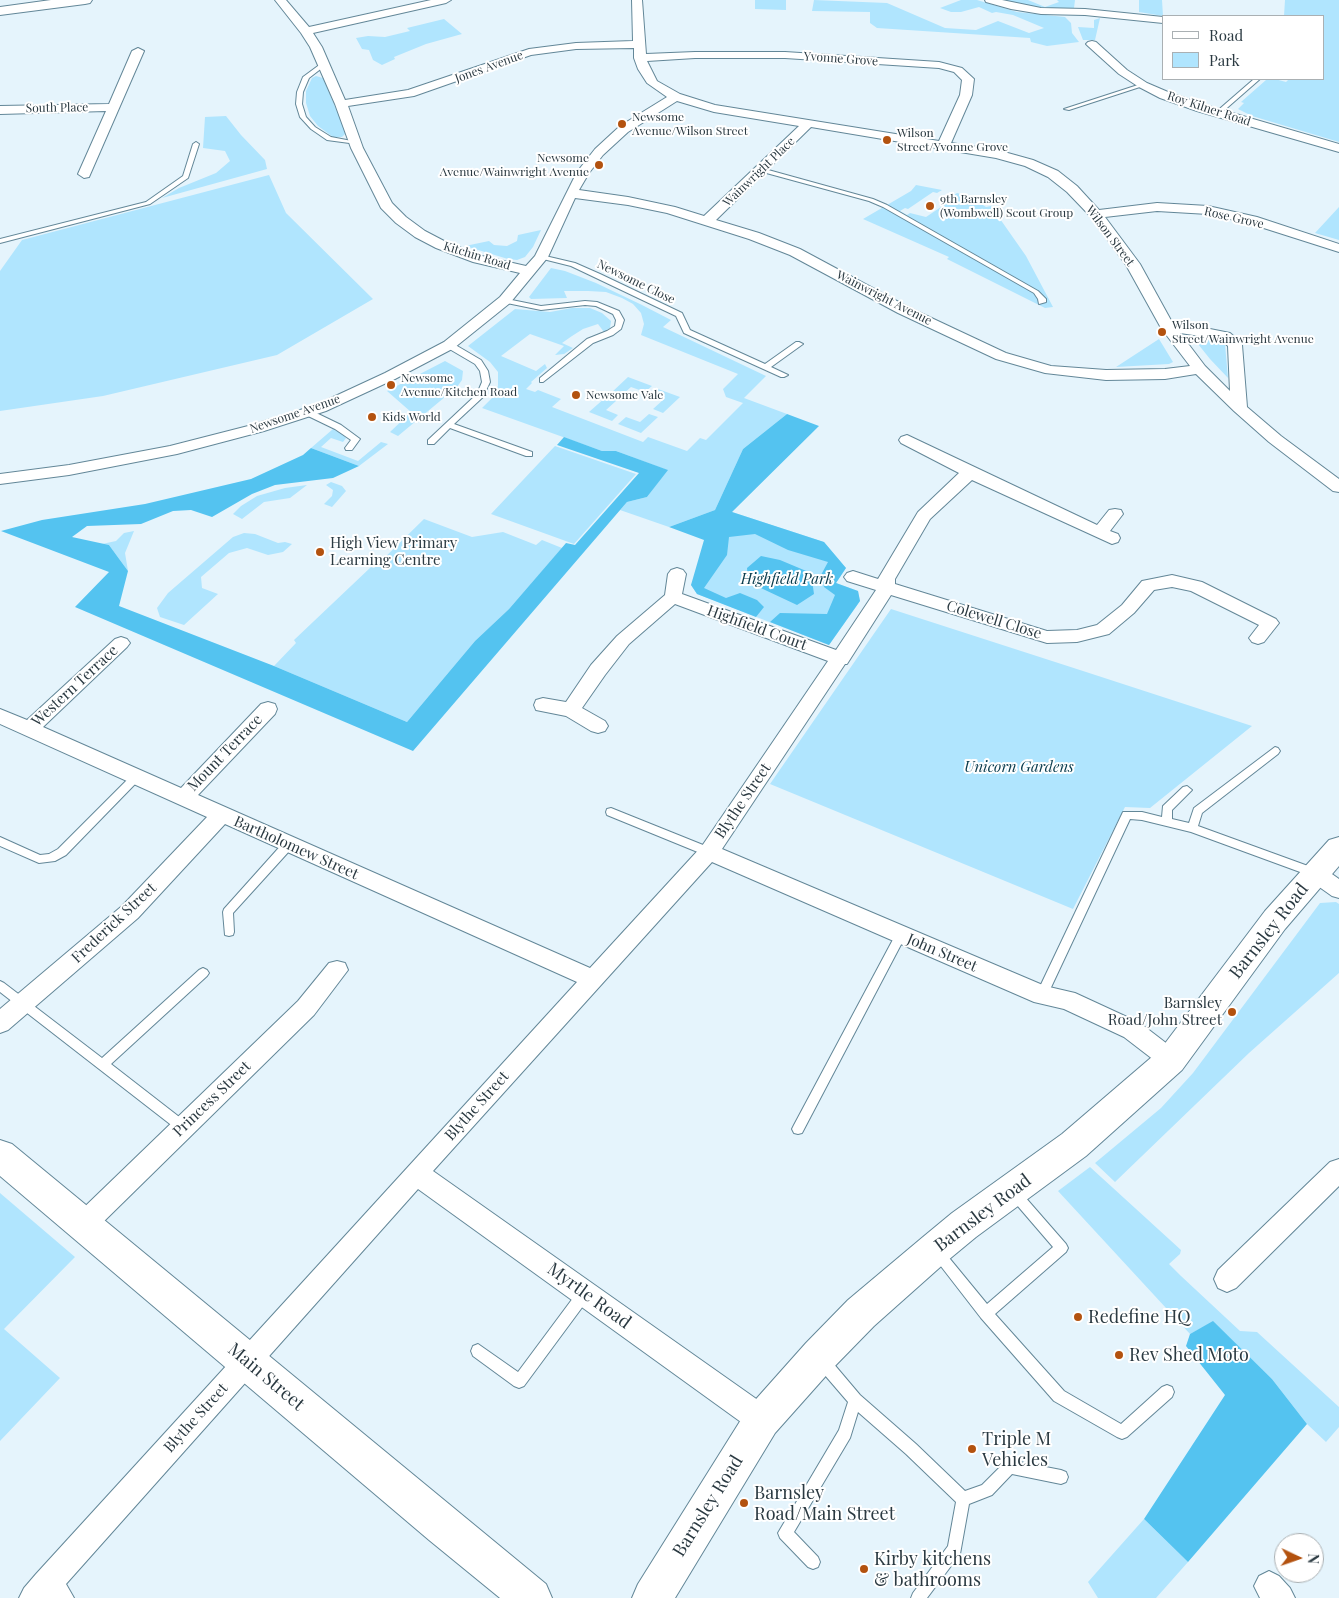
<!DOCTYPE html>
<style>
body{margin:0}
#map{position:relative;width:1339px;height:1598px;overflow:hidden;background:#e5f4fc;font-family:"Playfair Display",serif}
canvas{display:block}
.legend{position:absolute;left:1162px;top:15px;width:162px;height:65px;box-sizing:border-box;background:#fff;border:1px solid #aab0b3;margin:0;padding:6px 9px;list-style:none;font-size:15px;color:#2b3a42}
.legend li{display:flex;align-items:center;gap:10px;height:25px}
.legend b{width:25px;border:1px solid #aab0b3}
.north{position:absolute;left:1274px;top:1533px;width:50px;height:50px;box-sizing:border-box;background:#fff;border:1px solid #aab0b3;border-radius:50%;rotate:93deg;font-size:14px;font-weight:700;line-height:20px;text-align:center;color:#2b3a42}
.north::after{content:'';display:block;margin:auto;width:18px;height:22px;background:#b3520f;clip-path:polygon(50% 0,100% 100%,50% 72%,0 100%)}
</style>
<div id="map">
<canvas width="1339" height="1598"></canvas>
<ul class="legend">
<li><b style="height:6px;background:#fff"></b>Road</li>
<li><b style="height:14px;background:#b0e5fe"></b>Park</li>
</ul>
<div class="north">N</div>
</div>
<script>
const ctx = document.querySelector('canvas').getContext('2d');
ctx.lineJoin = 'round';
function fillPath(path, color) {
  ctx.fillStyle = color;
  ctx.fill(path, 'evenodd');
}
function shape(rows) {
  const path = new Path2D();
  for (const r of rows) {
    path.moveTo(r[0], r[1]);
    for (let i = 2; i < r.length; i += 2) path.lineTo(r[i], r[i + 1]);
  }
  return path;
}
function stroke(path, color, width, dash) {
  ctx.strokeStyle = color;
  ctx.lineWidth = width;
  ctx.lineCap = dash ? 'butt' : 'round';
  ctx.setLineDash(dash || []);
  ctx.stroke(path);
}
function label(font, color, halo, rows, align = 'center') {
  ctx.font = font + ' "Playfair Display",serif';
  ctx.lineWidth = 4;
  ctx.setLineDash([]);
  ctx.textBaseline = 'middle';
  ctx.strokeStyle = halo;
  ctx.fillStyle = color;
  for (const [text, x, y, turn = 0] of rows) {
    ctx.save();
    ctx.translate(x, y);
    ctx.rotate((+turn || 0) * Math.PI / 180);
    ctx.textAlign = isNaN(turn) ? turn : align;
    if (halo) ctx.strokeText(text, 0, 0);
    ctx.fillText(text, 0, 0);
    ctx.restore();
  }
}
fillPath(shape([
 [755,0,786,0,786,10,755,9],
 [814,0,887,3,945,28,976,30,998,21,1029,33,1044,28,1013,15,996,12,992,13,979,7,961,12,951,12,940,8,961,0,977,0,1017,12,1065,17,1071,23,1072,33,1079,42,1047,46,1031,42,1030,38,877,28,870,23,870,12,812,11],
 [1003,0,1028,0,1045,7,1059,2,1057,0,1075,0,1074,8,1062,10,1025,6],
 [1139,0,1162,0,1163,16,1139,12],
 [1285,0,1339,0,1339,142,1252,116,1238,109,1244,103,1241,102,1266,80,1275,79,1286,82,1289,79,1323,79,1323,16,1284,16],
 [1100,18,1095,40,1083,40,1078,27,1094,28,1094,20],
 [444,19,462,34,426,44,394,57,395,59,382,65,373,60,369,50,362,49,356,38,368,36,385,37,410,31,407,28],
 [316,76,323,78,346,133,342,137,333,137,318,126,310,116,306,103,306,91,312,78],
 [226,116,241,135,265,160,267,169,162,198,179,188,216,173,230,161,225,151,203,148,205,117],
 [269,175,286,213,373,299,277,355,103,396,0,411,0,271,22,240],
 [916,185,942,190,937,193,933,192,908,209,905,208,900,211,907,215,910,213,926,217,953,199,951,197,957,193,969,196,986,207,991,206,1026,256,1053,307,1045,308,947,259,949,257,863,219,911,191],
 [1339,207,1339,240,1315,233],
 [541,230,533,247,525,257,517,260,508,259,465,246,489,241,494,245,507,246,517,241,518,235],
 [551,268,565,271,596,283,642,305,671,320,663,327,766,376,744,398,787,414,743,449,715,510,669,527,620,510,627,502,647,497,667,470,616,451,602,451,482,408,492,398,498,386,498,372,490,362,468,346,515,309,550,312,572,308,590,308,602,313,611,321,610,328,604,332,598,324,583,329,572,336,562,343,573,348,564,354,555,355,564,346,530,334,501,356,536,371,545,364,547,368,531,382,532,383,526,389,535,392,538,390,561,399,552,407,643,442,648,437,687,451,700,438,706,440,743,403,726,397,723,389,738,374,641,335,644,324,641,313,633,304,622,298,606,292,588,291,564,291,567,298,531,299,529,297],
 [1194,333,1201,338,1218,340,1225,344,1228,378,1210,359,1190,334],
 [1159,339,1173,362,1169,364,1116,367],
 [445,361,463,371,462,380,457,387,398,436,390,432,411,412,387,391],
 [628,377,652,386,645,392,631,387,621,396,611,393],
 [658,389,680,397,663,413,653,409,664,399,653,394],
 [606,397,616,401,606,410,618,415,612,421,589,412],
 [649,414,658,417,641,433,618,424,626,417,640,422],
 [333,429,341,433,346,438,343,442,331,438,321,447,358,461,381,442,388,444,359,466,311,448],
 [555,446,636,474,574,544,491,514],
 [331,482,342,486,346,491,332,507,324,504,332,496,333,490,326,485],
 [307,485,290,498,264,502,242,519,233,514,241,506,257,496,285,488],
 [732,512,824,542,846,568,836,583,858,591,860,601,829,645,697,594,691,585],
 [424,519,472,537,503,532,536,545,542,540,562,548,509,609,475,641,407,722,274,666,296,643,294,640,371,567,374,568],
 [134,531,125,553,128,571,109,545,102,544,116,541,124,533],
 [244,533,255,534,278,543,285,542,292,544,283,552,268,555,247,548,229,553,201,577,202,588,218,594,184,625,160,617,157,608,168,593,233,537],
 [891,609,1083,671,1252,726,1150,808,1125,807,1073,909,770,784],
 [1336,902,1339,904,1339,973,1249,1053,1115,1182,1095,1163,1161,1108,1193,1073,1320,903],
 [1090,1167,1181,1250,1180,1254,1169,1264,1181,1276,1240,1331,1257,1332,1339,1407,1339,1427,1326,1442,1307,1424,1272,1379,1213,1322,1190,1334,1058,1191],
 [0,1193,75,1257,4,1329,60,1378,0,1441],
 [1144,1519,1188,1562,1156,1598,1098,1598,1088,1582]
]), '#b0e5fe');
fillPath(shape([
 [787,414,819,426,732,512,824,542,846,568,836,583,858,591,860,601,829,645,770,622,780,613,827,614,835,595,824,587,821,575,828,562,788,550,755,534,729,537,727,555,704,588,726,598,740,593,757,600,764,607,756,617,697,594,691,585,704,540,669,527,715,510,743,449],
 [564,437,602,451,616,451,668,470,647,497,627,502,413,751,75,607,109,572,1,531,42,520,145,504,251,479,303,455,311,448,359,466,333,478,275,485,252,494,212,517,191,510,173,511,141,524,87,526,72,537,109,545,128,571,119,606,274,666,407,722,475,641,509,609,566,543,575,545,639,473,557,445],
 [761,556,780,560,811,573,814,594,797,605,748,582,747,568],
 [1213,1321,1272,1379,1307,1424,1188,1562,1144,1519,1225,1395,1186,1346,1190,1334]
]), '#54c3f0');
const lane = shape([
 [322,63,327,64,309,78,303,92,302,104,306,117,315,127,331,137,357,142,357,144,327,140,311,129,300,117,296,104,297,92,303,77,322,63],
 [1254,79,1260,79,1220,114,1216,114,1216,112,1254,79],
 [1141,84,1146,85,1069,110,1064,109,1141,84],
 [196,142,199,144,188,178,150,204,0,243,0,239,146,202,183,176,193,144,196,142],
 [761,168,873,199,887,205,1038,291,1046,299,1046,302,1039,304,1038,299,1034,293,883,207,869,201,759,171,759,169,761,168],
 [541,255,575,263,600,274,682,313,690,330,765,364,796,342,799,342,803,344,771,367,788,375,784,377,781,377,684,333,676,316,571,266,539,258,539,256,541,255],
 [502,298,541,306,585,301,597,302,619,311,624,320,621,329,613,335,593,343,543,382,540,382,540,378,587,339,607,331,615,326,616,320,613,314,596,306,585,305,541,310,502,302,502,298],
 [446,343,452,343,481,360,488,371,490,382,483,397,454,424,532,452,532,456,526,456,450,428,434,444,428,444,428,440,477,394,482,382,480,371,475,364,446,347,446,343],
 [304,410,310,410,341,425,360,439,352,450,346,450,345,448,351,440,335,429,304,414,304,410],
 [1275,747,1278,748,1280,751,1278,754,1202,813,1198,826,1319,870,1320,873,1319,876,1311,876,1191,832,1142,820,1130,819,1046,998,1042,1000,1038,998,1036,995,1123,812,1142,812,1162,817,1163,806,1183,787,1187,786,1192,790,1172,810,1172,819,1189,823,1194,808,1275,747],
 [136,773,139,774,141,777,139,780,66,855,55,861,39,863,0,846,0,837,40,855,49,854,58,849,133,774,136,773],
 [611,808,713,849,714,852,713,855,709,856,705,855,607,815,606,812,607,809,611,808],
 [288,841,292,842,293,845,292,848,233,913,234,932,233,935,229,936,225,935,223,912,224,909,284,842,288,841],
 [901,931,905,932,906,935,802,1133,798,1134,794,1133,792,1129,794,1125,897,932,901,931],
 [203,968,207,970,209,973,207,976,111,1064,187,1123,189,1127,187,1131,183,1132,179,1131,0,992,0,981,4,983,102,1058,199,970,203,968],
 [1014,1187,1018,1189,1066,1244,1068,1248,1066,1252,995,1314,1064,1391,1121,1424,1162,1387,1167,1385,1172,1387,1174,1392,1172,1397,1127,1437,1122,1439,1117,1437,1054,1401,981,1318,933,1256,931,1252,933,1248,937,1246,941,1248,987,1304,1053,1247,1010,1197,1008,1193,1010,1189,1014,1187],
 [584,1288,589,1290,590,1294,589,1298,524,1386,519,1388,514,1386,473,1356,471,1351,473,1346,478,1344,518,1372,579,1290,584,1288],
 [822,1354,827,1356,860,1395,916,1444,965,1491,982,1485,1005,1462,1010,1460,1061,1470,1066,1472,1068,1477,1066,1482,1061,1484,1012,1474,992,1495,969,1504,960,1554,927,1598,911,1598,913,1593,948,1546,956,1502,906,1454,858,1412,850,1438,794,1532,818,1557,820,1562,818,1567,813,1569,808,1567,780,1538,778,1533,839,1430,848,1402,817,1366,815,1361,817,1356,822,1354]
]);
const street = shape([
 [275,0,286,0,309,27,431,0,451,0,446,3,313,33,322,47,345,100,408,90,529,49,576,43,633,41,632,0,642,0,646,54,695,52,785,52,939,62,962,68,974,79,972,95,951,143,997,150,1033,160,1058,171,1077,186,1099,210,1157,203,1208,206,1257,217,1339,244,1339,252,1248,223,1208,214,1157,211,1105,217,1140,264,1173,324,1200,327,1230,333,1240,342,1242,345,1247,407,1281,436,1339,479,1339,492,1333,491,1269,442,1234,411,1196,374,1165,379,1106,380,1045,373,996,359,898,313,790,255,749,239,667,213,628,205,575,198,548,257,510,303,454,348,395,379,326,411,264,431,177,454,69,475,0,484,0,474,69,465,170,446,252,425,316,405,385,373,444,342,500,297,520,273,473,262,436,248,415,237,396,223,381,208,351,148,335,104,310,47,301,33,275,0],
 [634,48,634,58,638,69,647,83,667,97,620,126,595,149,577,172,535,256,526,266,482,256,446,242,425,231,406,217,392,203,363,148,348,106,414,96,531,55,576,49,634,48],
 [695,58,785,58,939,68,954,72,962,80,960,95,939,141,715,105,680,94,657,81,647,61,695,58],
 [677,101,714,112,799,126,704,216,675,207,628,197,579,190,589,173,603,155,628,132,677,101],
 [811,127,996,158,1025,166,1048,177,1067,192,1091,217,1126,265,1161,328,1190,366,1165,369,1106,370,1051,366,1006,353,908,307,800,249,759,233,716,220,811,127],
 [1180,333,1220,339,1228,346,1230,391,1205,366,1180,333],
 [985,0,1002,0,1041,8,1085,9,1163,17,1163,23,1085,15,1041,14,1011,9,986,2,985,0],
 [1092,41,1096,42,1127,70,1147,83,1168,92,1205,105,1339,144,1339,152,1197,111,1160,98,1139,87,1119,74,1088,46,1086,44,1088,42,1092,41],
 [138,48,144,51,89,177,84,178,78,174,106,111,0,114,0,106,109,104,132,51,138,48],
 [907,435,1097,525,1109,510,1115,509,1121,510,1123,514,1110,531,1118,534,1120,538,1118,542,1112,544,972,480,930,519,895,579,895,584,1047,631,1077,630,1097,625,1122,605,1142,581,1172,575,1202,582,1276,619,1279,623,1264,642,1258,644,1252,642,1249,638,1259,625,1191,591,1172,587,1154,590,1134,613,1109,634,1077,642,1047,643,891,595,847,664,845,664,722,849,1045,986,1075,993,1140,1023,1179,1053,1183,1060,1179,1067,1171,1070,1163,1067,1124,1037,1064,1009,1034,1002,712,862,433,1171,772,1410,776,1420,772,1430,762,1434,752,1430,418,1189,66,1584,74,1598,19,1598,24,1588,36,1574,577,982,225,824,138,918,8,1030,0,1033,0,1009,122,906,207,817,0,724,0,709,27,720,115,639,121,637,127,639,130,643,127,647,43,727,181,788,261,704,268,702,275,704,277,709,275,714,198,795,590,968,702,846,828,661,675,604,629,644,605,675,582,708,605,721,608,726,605,731,598,733,591,731,566,716,536,710,534,705,536,700,543,698,566,702,591,665,617,636,665,595,668,574,671,570,677,568,683,570,686,574,682,594,836,650,876,590,847,581,844,577,847,573,853,571,878,579,918,512,959,473,901,443,899,440,901,437,907,435],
 [1315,865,1322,867,1339,879,1339,898,1332,896,1308,879,1305,873,1308,867,1315,865],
 [337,961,345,963,348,970,314,1015,92,1233,83,1237,74,1233,71,1225,74,1217,298,1001,329,963,337,961],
 [1339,1159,1339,1186,1236,1288,1227,1292,1218,1288,1214,1279,1218,1270,1330,1162,1339,1159],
 [1269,1571,1279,1576,1290,1588,1295,1598,1260,1598,1254,1586,1259,1576,1269,1571]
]);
const secondary = shape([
 [51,0,92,0,90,3,85,4,0,15,0,7,51,0],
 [1339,837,1339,866,1285,929,1182,1070,1086,1156,976,1237,947,1261,874,1326,832,1369,775,1433,675,1598,632,1598,638,1584,749,1407,806,1343,848,1300,923,1237,952,1213,1062,1134,1160,1050,1265,911,1329,840,1339,837],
 [0,1140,12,1144,546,1584,552,1598,500,1598,429,1540,0,1176,0,1140]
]);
stroke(lane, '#638798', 2);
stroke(street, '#638798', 2);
stroke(secondary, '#638798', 2);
fillPath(lane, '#fff');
fillPath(street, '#fff');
fillPath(secondary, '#fff');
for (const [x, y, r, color] of [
 [622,124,5,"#b3520f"],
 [887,140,5,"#b3520f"],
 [599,165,5,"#b3520f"],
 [930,206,5,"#b3520f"],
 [1162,332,5,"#b3520f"],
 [391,385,5,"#b3520f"],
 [576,395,5,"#b3520f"],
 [372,417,5,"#b3520f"],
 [320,552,5,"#b3520f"],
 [1232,1012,5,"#b3520f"],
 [1078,1317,5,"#b3520f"],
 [1119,1355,5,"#b3520f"],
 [972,1449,5,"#b3520f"],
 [744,1503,5,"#b3520f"],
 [864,1569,5,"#b3520f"]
]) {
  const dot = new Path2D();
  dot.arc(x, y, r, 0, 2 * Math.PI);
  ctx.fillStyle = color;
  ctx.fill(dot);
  stroke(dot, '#fff', 2);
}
label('12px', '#2b3a42', '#fff', [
 ["Yvonne Grove",841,59,4],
 ["Jones Avenue",489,67,-20],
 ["South Place",57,108,-1],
 ["Roy Kilner Road",1209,109,18],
 ["Wainwright Place",759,172,-44],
 ["Rose Grove",1234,218,13],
 ["Wilson Street",1110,236,53],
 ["Kitchin Road",477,256,17],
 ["Newsome Close",636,282,26],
 ["Wainwright Avenue",884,298,27],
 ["Newsome Avenue",295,414,-19]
]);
label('12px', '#2b3a42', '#fff', [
 ["Newsome",632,117],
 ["Avenue/Wilson Street",632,131],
 ["Wilson",897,133],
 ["Street/Yvonne Grove",897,147],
 ["Newsome",589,158,"right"],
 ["Avenue/Wainwright Avenue",589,172,"right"],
 ["9th Barnsley",940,199],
 ["(Wombwell) Scout Group",940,213],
 ["Wilson",1172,325],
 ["Street/Wainwright Avenue",1172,339],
 ["Newsome",401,378],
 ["Avenue/Kitchen Road",401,392],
 ["Newsome Vale",586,395],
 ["Kids World",382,417]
], 'left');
label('15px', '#2b3a42', '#fff', [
 ["High View Primary",330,543],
 ["Learning Centre",330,560],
 ["Barnsley",1222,1003,"right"],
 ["Road/John Street",1222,1020,"right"]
], 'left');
label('italic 15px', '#073a4c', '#fff', [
 ["Highfield Park",787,579],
 ["Unicorn Gardens",1019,767]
]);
label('15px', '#2b3a42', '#fff', [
 ["Colewell Close",994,620,17],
 ["Highfield Court",757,628,20],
 ["Western Terrace",75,686,-43],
 ["Mount Terrace",225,753,-46],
 ["Blythe Street",743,801,-56],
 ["Bartholomew Street",296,848,24],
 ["Frederick Street",114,923,-43],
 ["John Street",942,953,23],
 ["Princess Street",212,1099,-44],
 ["Blythe Street",477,1106,-48],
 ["Blythe Street",196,1418,-48]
]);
label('18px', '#2b3a42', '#fff', [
 ["Barnsley Road",1269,931,-52],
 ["Barnsley Road",983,1213,-37],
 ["Myrtle Road",589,1296,36],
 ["Main Street",266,1377,40],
 ["Barnsley Road",708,1506,-58]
]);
label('18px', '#2b3a42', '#fff', [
 ["Redefine HQ",1088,1317],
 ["Rev Shed Moto",1129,1355],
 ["Triple M",982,1439],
 ["Vehicles",982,1460],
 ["Barnsley",754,1493],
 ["Road/Main Street",754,1514],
 ["Kirby kitchens",874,1559],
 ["& bathrooms",874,1580]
], 'left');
</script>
